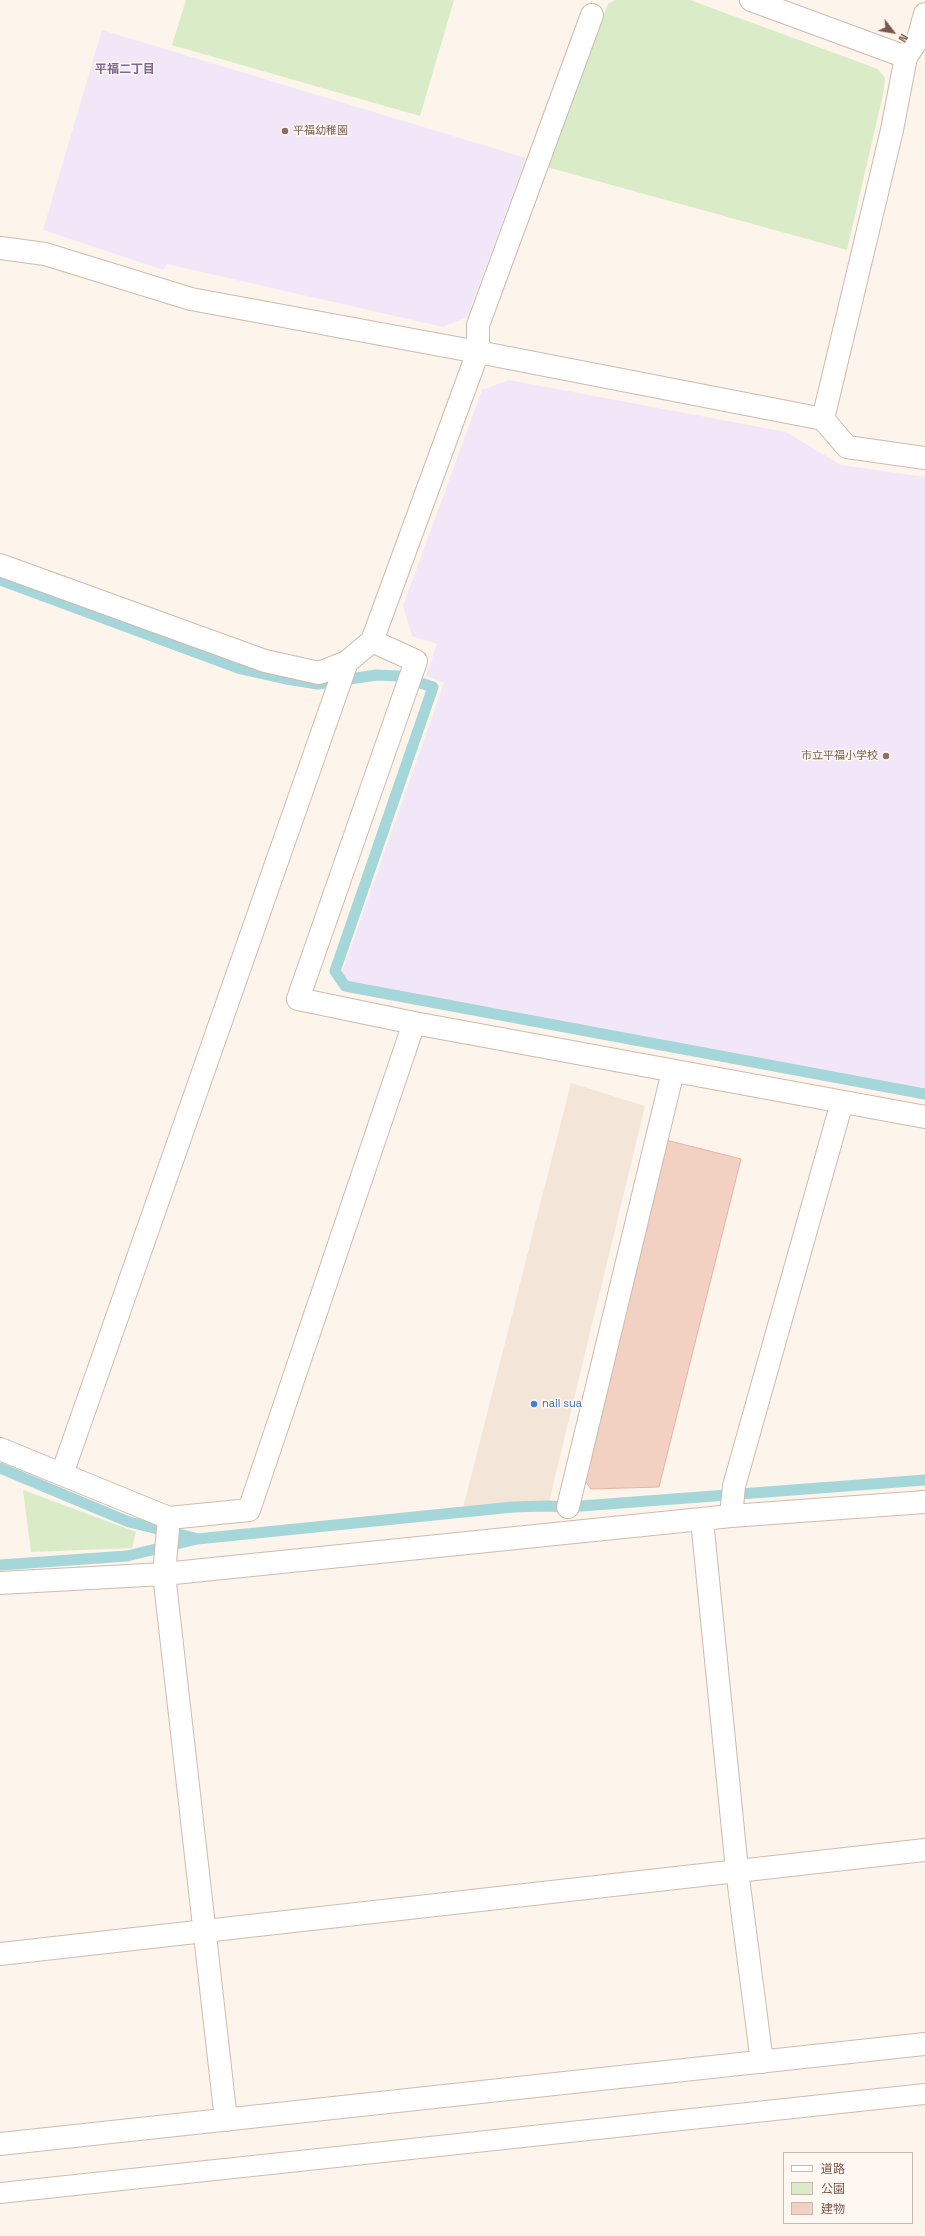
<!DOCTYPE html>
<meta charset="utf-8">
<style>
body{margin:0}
#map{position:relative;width:925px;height:2236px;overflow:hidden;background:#fdf4eb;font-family:"Space Grotesk","Noto Sans JP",sans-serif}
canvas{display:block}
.legend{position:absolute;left:783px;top:2152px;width:130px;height:72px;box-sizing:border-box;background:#fff8f2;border:1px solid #c9b8b0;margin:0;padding:5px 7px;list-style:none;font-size:12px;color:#78584d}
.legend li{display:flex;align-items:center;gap:8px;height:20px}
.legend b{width:20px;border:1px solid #c9b8b0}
.north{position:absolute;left:873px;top:12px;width:40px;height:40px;-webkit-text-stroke:3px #fff8f2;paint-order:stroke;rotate:121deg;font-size:11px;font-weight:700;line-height:16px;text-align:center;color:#78584d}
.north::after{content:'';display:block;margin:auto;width:14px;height:18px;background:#78584d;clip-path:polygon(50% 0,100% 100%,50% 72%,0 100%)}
</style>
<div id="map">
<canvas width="925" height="2236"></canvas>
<ul class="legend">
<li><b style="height:5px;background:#fff"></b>道路</li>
<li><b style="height:11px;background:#daebc8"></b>公園</li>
<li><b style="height:11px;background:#f2d0c2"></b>建物</li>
</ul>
<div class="north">N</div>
</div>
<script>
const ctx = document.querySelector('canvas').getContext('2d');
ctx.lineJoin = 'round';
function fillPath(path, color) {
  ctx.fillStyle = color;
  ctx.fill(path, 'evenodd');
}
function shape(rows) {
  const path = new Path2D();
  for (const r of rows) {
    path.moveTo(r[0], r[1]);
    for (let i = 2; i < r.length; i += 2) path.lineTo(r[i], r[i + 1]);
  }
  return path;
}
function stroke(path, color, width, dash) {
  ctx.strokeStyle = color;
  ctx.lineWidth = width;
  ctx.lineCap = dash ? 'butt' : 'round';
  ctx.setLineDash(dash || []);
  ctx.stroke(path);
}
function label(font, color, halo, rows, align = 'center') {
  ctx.font = font + ' "Space Grotesk","Noto Sans JP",sans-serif';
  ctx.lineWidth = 3;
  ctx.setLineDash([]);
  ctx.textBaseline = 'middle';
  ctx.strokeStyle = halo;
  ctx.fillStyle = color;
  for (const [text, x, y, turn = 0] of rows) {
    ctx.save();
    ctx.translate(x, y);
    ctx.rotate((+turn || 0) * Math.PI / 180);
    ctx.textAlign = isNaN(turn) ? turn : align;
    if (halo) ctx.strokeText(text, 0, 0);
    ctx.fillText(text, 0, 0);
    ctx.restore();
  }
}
fillPath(shape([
 [571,1083,645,1106,548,1506,462,1512]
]), '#f4e5d9');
fillPath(shape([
 [102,30,526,158,467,317,443,327,167,264,163,270,43,230],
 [509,380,786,432,841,465,925,477,925,1089,349,982,342,972,444,683,426,676,437,644,412,636,403,606,482,390]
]), '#f1e7f9');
fillPath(shape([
 [186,0,454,0,420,116,172,45],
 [615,0,690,0,878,69,885,78,884,90,847,250,543,166,608,4],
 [23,1490,136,1532,132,1548,31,1552]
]), '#daebc8');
stroke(shape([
 [0,580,241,669,286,679,318,684,376,675,399,676,433,687,335,971,345,986,925,1094],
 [0,1468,129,1522,195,1538],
 [0,1565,127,1556,197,1539,513,1507,548,1506,568,1507,925,1480]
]), '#a5d6d9', 11);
const building = shape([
 [666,1140,741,1159,659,1487,591,1489,581,1475,666,1140]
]);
fillPath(building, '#f2d0c2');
stroke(building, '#e5b5a3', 1);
const lane = shape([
 [0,2193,925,2094]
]);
const street = shape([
 [751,0,906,57],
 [0,248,45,254,191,299,478,352,478,325,592,15],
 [823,419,892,130,906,57,918,39,925,14],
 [0,565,265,661,319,673,347,662,372,641,478,352,823,419,847,447,925,458],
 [372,641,416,661,298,999,414,1023,925,1117],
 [0,1449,169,1518,249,1510,414,1023],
 [62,1474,347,662],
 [568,1507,673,1071],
 [731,1516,734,1486,842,1102],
 [169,1518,164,1574,226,2120],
 [702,1520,737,1870,762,2062],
 [0,1583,164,1574,731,1516,925,1502],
 [0,1954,925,1850],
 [0,2144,925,2044]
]);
stroke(lane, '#cfbaaf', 22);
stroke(street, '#cfbaaf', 24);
stroke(lane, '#fff', 20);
stroke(street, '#fff', 22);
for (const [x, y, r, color] of [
 [285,131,4,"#8d6e63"],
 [886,756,4,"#8d6e63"],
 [534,1404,4,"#3f7fe0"]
]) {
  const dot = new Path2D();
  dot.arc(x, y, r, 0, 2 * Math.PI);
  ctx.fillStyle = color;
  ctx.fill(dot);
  stroke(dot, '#fff8f2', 1.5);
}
label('11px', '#785e54', '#fff8f2', [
 ["平福幼稚園",293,131],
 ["市立平福小学校",878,756,"right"]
], 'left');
label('11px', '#366cbe', '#fff8f2', [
 ["nail sua",542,1404]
], 'left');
label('bold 12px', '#7f6694', '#fff8f2', [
 ["平福二丁目",125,70]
]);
</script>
